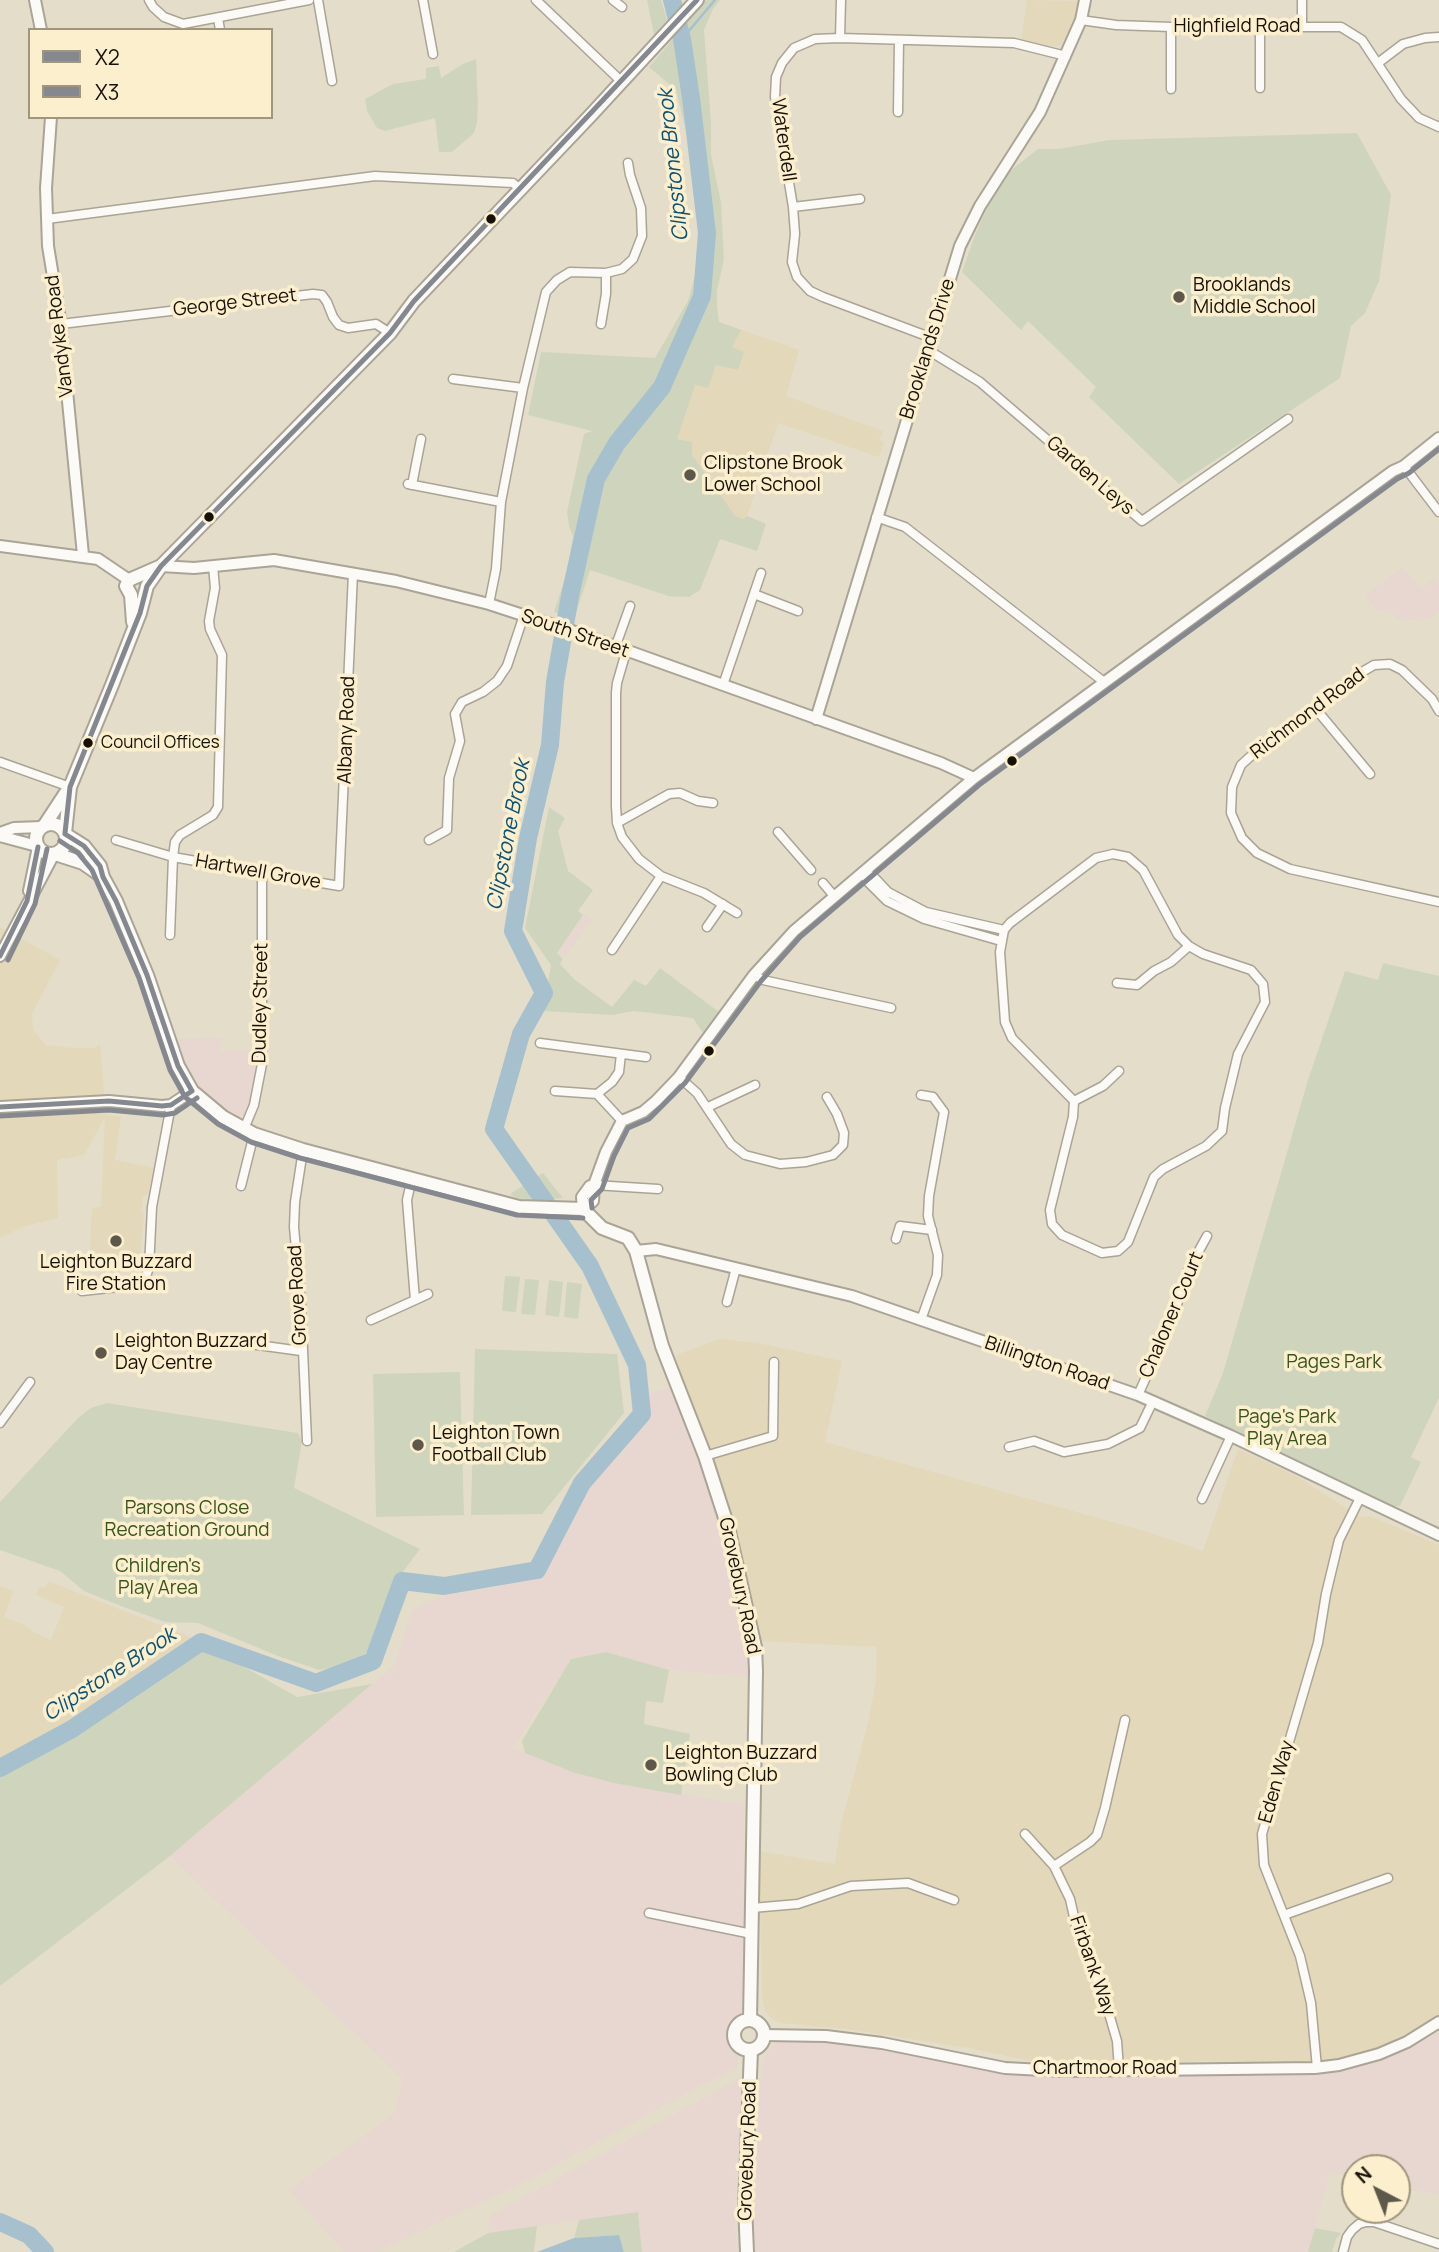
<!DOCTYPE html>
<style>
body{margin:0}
#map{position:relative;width:1439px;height:2252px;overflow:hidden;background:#e4ddca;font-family:Manrope,sans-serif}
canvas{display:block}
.legend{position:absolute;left:28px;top:28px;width:245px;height:91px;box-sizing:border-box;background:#fcefcd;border:2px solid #a0967d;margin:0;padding:9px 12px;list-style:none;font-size:21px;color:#161106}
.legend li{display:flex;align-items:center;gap:14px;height:35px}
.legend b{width:35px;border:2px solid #a0967d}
.north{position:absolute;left:1341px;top:2154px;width:70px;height:70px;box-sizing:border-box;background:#fcefcd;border:2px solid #a0967d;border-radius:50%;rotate:318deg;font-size:19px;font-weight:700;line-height:28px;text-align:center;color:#161106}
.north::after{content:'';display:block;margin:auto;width:24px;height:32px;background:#5e584b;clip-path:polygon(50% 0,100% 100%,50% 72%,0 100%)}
</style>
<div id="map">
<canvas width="1439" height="2252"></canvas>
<ul class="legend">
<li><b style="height:9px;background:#85898f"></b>X2</li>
<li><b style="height:9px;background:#85898f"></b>X3</li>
</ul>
<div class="north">N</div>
</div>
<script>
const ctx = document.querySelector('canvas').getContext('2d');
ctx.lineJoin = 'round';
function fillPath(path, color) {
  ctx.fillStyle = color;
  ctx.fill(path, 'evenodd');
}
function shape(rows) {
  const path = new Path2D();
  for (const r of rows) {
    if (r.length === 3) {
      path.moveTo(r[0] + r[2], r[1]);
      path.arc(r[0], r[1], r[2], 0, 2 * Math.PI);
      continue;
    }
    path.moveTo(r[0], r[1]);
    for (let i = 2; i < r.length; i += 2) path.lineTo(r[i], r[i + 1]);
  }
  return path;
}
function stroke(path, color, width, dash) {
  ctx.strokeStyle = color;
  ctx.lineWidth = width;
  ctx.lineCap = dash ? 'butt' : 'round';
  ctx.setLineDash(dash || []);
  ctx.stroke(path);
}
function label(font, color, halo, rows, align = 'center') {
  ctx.font = font + ' Manrope,sans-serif';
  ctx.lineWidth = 7;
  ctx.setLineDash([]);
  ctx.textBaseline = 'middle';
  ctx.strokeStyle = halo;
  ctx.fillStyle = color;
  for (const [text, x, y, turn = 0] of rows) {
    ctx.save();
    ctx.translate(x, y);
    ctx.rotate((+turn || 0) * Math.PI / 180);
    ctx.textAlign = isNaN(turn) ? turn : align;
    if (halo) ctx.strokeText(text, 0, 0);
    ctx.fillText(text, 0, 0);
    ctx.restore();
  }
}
fillPath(shape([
 [1027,0,1079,1,1071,28,1060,46,1046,46,1021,40],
 [719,322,799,350,786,396,883,431,879,440,884,442,879,457,778,423,747,516,766,524,757,551,720,539,700,590,689,597,668,596,601,553],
 [0,927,60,960,32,1014,33,1030,46,1045,72,1048,94,1048,100,1044,106,1115,121,1117,115,1160,154,1168,148,1193,143,1197,141,1209,144,1215,140,1258,90,1251,92,1208,101,1207,105,1117,84,1155,57,1160,58,1218,23,1227,0,1238],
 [720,1339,758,1343,842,1361,825,1442,1148,1532,1203,1551,1238,1449,1296,1476,1360,1517,1370,1516,1439,1545,1439,2014,1422,2026,1380,2047,1334,2060,1308,2064,1202,2061,1058,2067,969,2048,846,2029,781,2023,771,2018,765,2010,762,1995,759,1851,835,1864,841,1824,868,1723,876,1681,877,1647,760,1641,733,1525,699,1438,676,1355],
 [48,1581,195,1639,69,1724,0,1759,0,1586,13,1591,4,1617,25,1625,33,1632,51,1640,64,1607,36,1595,39,1587,45,1587]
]), '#e4d8ba');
fillPath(shape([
 [1403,567,1421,589,1435,578,1439,583,1439,612,1429,619,1407,620,1397,618,1392,613,1375,609,1365,595],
 [585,914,592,919,565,957,558,952],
 [221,1038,220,1051,258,1050,249,1111,237,1118,229,1115,200,1087,184,1060,176,1039],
 [669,1388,675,1396,722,1523,741,1596,750,1677,669,1670,606,1652,571,1659,513,1748,575,1773,614,1783,744,1805,743,1887,747,1938,743,2012,737,2068,699,2086,527,2181,377,2252,344,2252,289,2190,394,2114,403,2079,170,1856,395,1665,412,1610,448,1595,494,1588,519,1580,537,1571,553,1557,562,1541,573,1497,585,1480,622,1451,635,1432,643,1418,647,1394],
 [1439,2017,1439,2195,1397,2186,1397,2168,1355,2168,1355,2178,1330,2172,1308,2252,754,2252,756,2112,764,2057,777,2041,809,2037,1006,2071,1309,2073,1337,2068,1382,2053],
 [744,2076,734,2214,737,2252,642,2252,638,2212,488,2233,491,2215]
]), '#e8d6d1');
fillPath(shape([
 [647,0,661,0,667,20,654,35],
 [706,0,720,0,713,9,704,30,711,123,711,155,721,202,724,259,717,291,717,306,719,322,741,330,732,347,744,352,738,370,716,365,708,388,695,385,677,439,692,442,692,455,735,516,744,519,747,516,766,524,757,551,720,539,700,590,689,597,668,596,590,570,574,619,554,612,567,572,573,536,569,526,567,512,584,434,592,431,528,415,541,352,655,358,688,301,700,257,698,211,687,135,676,90,649,67],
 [476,59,478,104,477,123,474,133,452,152,439,152,435,118,385,131,377,128,367,111,365,99,393,84,426,79,426,68,439,66,441,78,463,64],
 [1357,133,1391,195,1379,281,1365,313,1351,326,1340,378,1179,484,1089,397,1096,387,1028,321,1021,330,962,272,975,235,1001,178,1038,149,1059,149,1109,140],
 [549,807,565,818,558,831,568,871,593,890,578,911,583,915,557,953,563,959,560,964,574,979,612,1007,634,980,646,986,660,968,719,1012,703,1033,693,1018,634,1011,612,1015,543,1011,551,965,525,928],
 [1383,963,1439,976,1439,1398,1411,1457,1421,1462,1400,1506,1393,1506,1205,1416,1223,1373,1308,1080,1345,971,1378,980],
 [543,1173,563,1198,534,1201,516,1198,510,1194],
 [505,1276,520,1277,516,1312,502,1311],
 [525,1279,539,1280,535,1315,521,1314],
 [549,1280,563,1282,559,1317,545,1315],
 [567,1282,582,1284,578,1319,564,1317],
 [475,1349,617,1354,624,1413,542,1514,471,1515],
 [460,1372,464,1515,376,1517,373,1374],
 [107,1403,298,1433,302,1441,294,1488,420,1549,399,1577,370,1650,347,1666,319,1670,278,1656,198,1623,165,1622,121,1606,84,1591,60,1571,0,1550,0,1502,78,1418,91,1408],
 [195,1639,297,1697,372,1684,170,1856,0,1986,0,1759,69,1724],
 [606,1652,669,1670,663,1703,646,1701,644,1724,690,1734,681,1795,614,1783,575,1773,525,1753,522,1741,571,1659],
 [638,2212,642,2252,624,2252,619,2235,574,2238,579,2220],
 [537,2226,534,2252,454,2252,488,2233],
 [1315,2228,1341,2233,1336,2239,1332,2252,1308,2252]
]), '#cfd5bd');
fillPath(shape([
 [619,2235,624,2252,537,2252,574,2238]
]), '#a6c0ce');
stroke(shape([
 [682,39,715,0]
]), '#a6c0ce', 2.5);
stroke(shape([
 [0,1768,72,1729,201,1642,316,1683,373,1661,402,1581,444,1586,537,1570,582,1483,642,1414,637,1365,590,1266,494,1129,521,1034,544,993,513,931,528,838,550,745,555,682,570,596,596,479,617,443,662,387,702,296,707,233,691,98,682,39,672,0],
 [0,2222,29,2235,45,2252]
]), '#a6c0ce', 18);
const street = shape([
 [149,0,153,7,164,17,183,24,309,0],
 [318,0,332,81],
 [423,0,433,54],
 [536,0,622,82],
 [613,0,622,7],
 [1302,0,1302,26],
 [218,18,220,30],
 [1081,20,1116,25,1171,27,1341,27,1362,40,1401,99,1419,118,1439,127],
 [1171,27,1171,89],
 [1260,28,1260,88],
 [840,38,841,0],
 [1378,63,1403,44,1425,38,1439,37],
 [898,112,899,40],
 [793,207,860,199],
 [47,219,375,176,513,183,521,190],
 [61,324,313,294,322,295,327,302,333,317,339,325,348,328,376,324,390,333],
 [601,324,606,294,606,273],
 [932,338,823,297,810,291,797,277,792,262,795,234,793,207,775,97,776,77,782,63,794,48,815,39,840,38,1014,43,1066,56],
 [928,350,980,382,1142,521,1288,419],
 [453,379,523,388],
 [1404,466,1439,512],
 [408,484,501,502],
 [412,485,421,439],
 [876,517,905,527,1104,682],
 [754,594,798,611],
 [489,604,496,569,501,502,523,388,546,292,557,280,570,272,606,273,622,269,633,259,642,236,641,208,630,175,628,163],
 [615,648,630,606],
 [626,652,617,683,616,693,616,806,617,823,622,837,639,859,661,876,704,893,737,913],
 [723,685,761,573],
 [1315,708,1370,774],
 [1439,711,1432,699,1402,670,1390,664,1374,665,1357,675,1252,755,1241,765,1232,787,1231,813,1242,838,1257,853,1290,869,1439,902],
 [0,762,70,787],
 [617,823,669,794,680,793,698,801,713,803],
 [778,832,811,870],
 [116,840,173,857,175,842,180,835,213,815,218,807,222,655,210,629,209,621,215,588,213,566],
 [429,840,447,830,449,778,460,741,455,714,462,702,483,692,497,681,507,666,524,615],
 [1113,854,1128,857,1143,870,1178,935,1189,946,1203,954,1251,970,1263,984,1265,1002,1238,1054,1225,1108,1222,1131,1206,1146,1163,1169,1154,1177,1128,1242,1118,1251,1102,1253,1062,1235,1052,1224,1050,1210,1073,1117,1074,1101,1012,1038,1005,1022,1000,952,1004,930,1010,923,1096,858,1113,854],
 [823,883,834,896],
 [707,927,723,904],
 [170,935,173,857,339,886,353,573],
 [1001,941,924,919,887,901,867,881,864,873,873,876,888,892,926,912,1004,930],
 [612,950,661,876],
 [754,975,763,980,891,1008],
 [1117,983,1137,985,1154,971,1171,962,1189,946],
 [540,1043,646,1057],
 [621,1054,619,1072,612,1082,597,1094,622,1121],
 [679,1077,697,1093,731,1144,745,1155,780,1164,806,1162,833,1155,843,1145,844,1133,837,1114,827,1097],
 [555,1091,597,1094],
 [1074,1101,1103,1086,1119,1071],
 [708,1107,755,1085],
 [244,1129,254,1105,262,1064,262,874],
 [303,1150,295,1202,294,1227,301,1305,307,1441],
 [594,1185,658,1189],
 [241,1186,254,1134],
 [896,1239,900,1226,932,1230],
 [82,1291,127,1286,144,1281,149,1268,152,1207,171,1105],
 [415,1300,428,1294],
 [727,1302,736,1268],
 [371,1320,415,1300,407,1200,412,1178],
 [921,1320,937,1275,938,1255,928,1216,929,1196,944,1112,933,1097,921,1095],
 [214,1339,301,1351],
 [1138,1395,1171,1322,1189,1269,1207,1236],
 [0,1423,30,1382],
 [1009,1447,1034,1441,1064,1452,1108,1444,1140,1428,1153,1401],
 [705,1456,773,1436,774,1362],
 [1202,1499,1231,1436],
 [1025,1834,1054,1866,1070,1899,1077,1930,1105,2000,1117,2041,1119,2069],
 [1054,1866,1090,1842,1097,1835,1105,1808,1125,1720],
 [752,1908,798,1904,851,1886,908,1883,954,1900],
 [649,1913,752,1934],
 [1284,1915,1388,1878],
 [1317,2068,1311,2003,1300,1956,1264,1865,1262,1834,1318,1643,1326,1594,1339,1540,1360,1498],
 [1343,2252,1347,2237,1352,2230,1359,2224,1366,2222,1374,2222,1439,2244]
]);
const secondary = shape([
 [35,0,41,30],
 [51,117,46,188,48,246,60,319,83,555],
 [0,546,98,559,129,580],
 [161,566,194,568,274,560,396,581,489,604,578,633,941,763,974,778],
 [816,719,960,246,980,206,1040,112,1081,20,1085,0],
 [0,833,14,828,42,827],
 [0,836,37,846],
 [29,891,38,847],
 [0,956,54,854],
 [0,1107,109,1101,162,1106,171,1105,192,1091],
 [583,1209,582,1197,590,1186,594,1185,606,1152,622,1121,643,1112,656,1101,679,1077,754,975,794,931,974,778,1393,471,1404,466,1439,438],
 [583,1209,593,1201,594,1185],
 [636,1251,656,1249,852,1296,1138,1395,1231,1436,1439,1535],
 [764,2035,826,2036,882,2043,1005,2068,1062,2071,1315,2068,1339,2065,1379,2054,1407,2042,1439,2022]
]);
const primary = shape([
 [133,622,131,595,126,586,129,580,161,566],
 [51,839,15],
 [44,826,69,788],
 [65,833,70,787,112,685,140,613,147,586,161,566,390,333,414,301,590,116,697,0],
 [65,834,84,846,100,866,103,877,116,901,147,975,178,1066,192,1091,223,1117,254,1134,303,1150,519,1207,583,1209,602,1228,628,1238,636,1251,662,1346,705,1456,728,1527,755,1647,756,1671,750,2020],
 [55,854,83,863,103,877],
 [749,2035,15],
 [747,2252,745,2205,751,2050]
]);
stroke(street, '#aaa496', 11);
stroke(secondary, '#aaa496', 14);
stroke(primary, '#aaa496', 16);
stroke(street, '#fbfaf7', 8);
stroke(secondary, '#fbfaf7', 10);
stroke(primary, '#fbfaf7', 12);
stroke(shape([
 [65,833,70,787,140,613,147,586,161,566,390,333,414,301,697,0],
 [65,834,84,846,100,866,103,877,116,901,147,975,178,1066,192,1091],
 [0,956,27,901,38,847],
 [0,1107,109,1101,162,1106,171,1105,192,1091]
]), '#85898f', 5);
stroke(shape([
 [60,841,78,853,92,870,139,978,170,1070,185,1097,218,1124,251,1142,300,1158,517,1215,583,1218],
 [8,960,35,904,47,849],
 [0,1116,109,1110,163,1115,175,1113,197,1098],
 [592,1208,591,1200,602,1189,614,1156,628,1128,649,1119,685,1083,761,981,800,937,979,785,1397,479,1409,473,1439,449]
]), '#85898f', 5);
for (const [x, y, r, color] of [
 [491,219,6,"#161106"],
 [1179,297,7,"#5e584b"],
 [690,475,7,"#5e584b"],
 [209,517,6,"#161106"],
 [88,743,6,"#161106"],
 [1012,761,6,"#161106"],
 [709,1051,6,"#161106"],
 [116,1241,7,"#5e584b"],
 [101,1353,7,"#5e584b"],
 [418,1445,7,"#5e584b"],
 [651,1765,7,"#5e584b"]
]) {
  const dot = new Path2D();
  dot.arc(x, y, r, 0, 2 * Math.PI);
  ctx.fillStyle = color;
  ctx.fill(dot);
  stroke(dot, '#fcefcd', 2.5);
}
label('17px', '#161106', '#fcefcd', [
 ["Council Offices",101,743]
], 'left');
label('19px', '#161106', '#fcefcd', [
 ["Highfield Road",1237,27],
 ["Waterdell",783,140,82],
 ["George Street",235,303,-7],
 ["Vandyke Road",60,336,-97],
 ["Brooklands Drive",928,349,-73],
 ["Garden Leys",1090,476,41],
 ["South Street",575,634,19],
 ["Richmond Road",1308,714,-37],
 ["Albany Road",347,730,-88],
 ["Hartwell Grove",258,872,10],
 ["Dudley Street",261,1003,-89],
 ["Grove Road",298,1295,-93],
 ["Chaloner Court",1172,1315,-67],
 ["Billington Road",1047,1364,19],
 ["Grovebury Road",739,1586,78],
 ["Eden Way",1277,1782,-74],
 ["Firbank Way",1092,1966,71],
 ["Chartmoor Road",1105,2069],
 ["Grovebury Road",748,2151,-88]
]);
label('19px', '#161106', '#fcefcd', [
 ["Brooklands",1193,286],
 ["Middle School",1193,308],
 ["Clipstone Brook",704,464],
 ["Lower School",704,486],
 ["Leighton Buzzard",116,1263,"center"],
 ["Fire Station",116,1285,"center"],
 ["Leighton Buzzard",115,1342],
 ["Day Centre",115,1364],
 ["Leighton Town",432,1434],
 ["Football Club",432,1456],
 ["Leighton Buzzard",665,1754],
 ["Bowling Club",665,1776]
], 'left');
label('19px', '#38531b', '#fcefcd', [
 ["Pages Park",1334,1363],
 ["Page's Park",1287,1418],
 ["Play Area",1287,1440],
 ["Parsons Close",187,1509],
 ["Recreation Ground",187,1531],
 ["Children's",158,1567],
 ["Play Area",158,1589]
]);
label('italic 21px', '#0a5176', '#fcefcd', [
 ["Clipstone Brook",674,165,-96],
 ["Clipstone Brook",509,835,-79],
 ["Clipstone Brook",110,1675,-33]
]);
</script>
